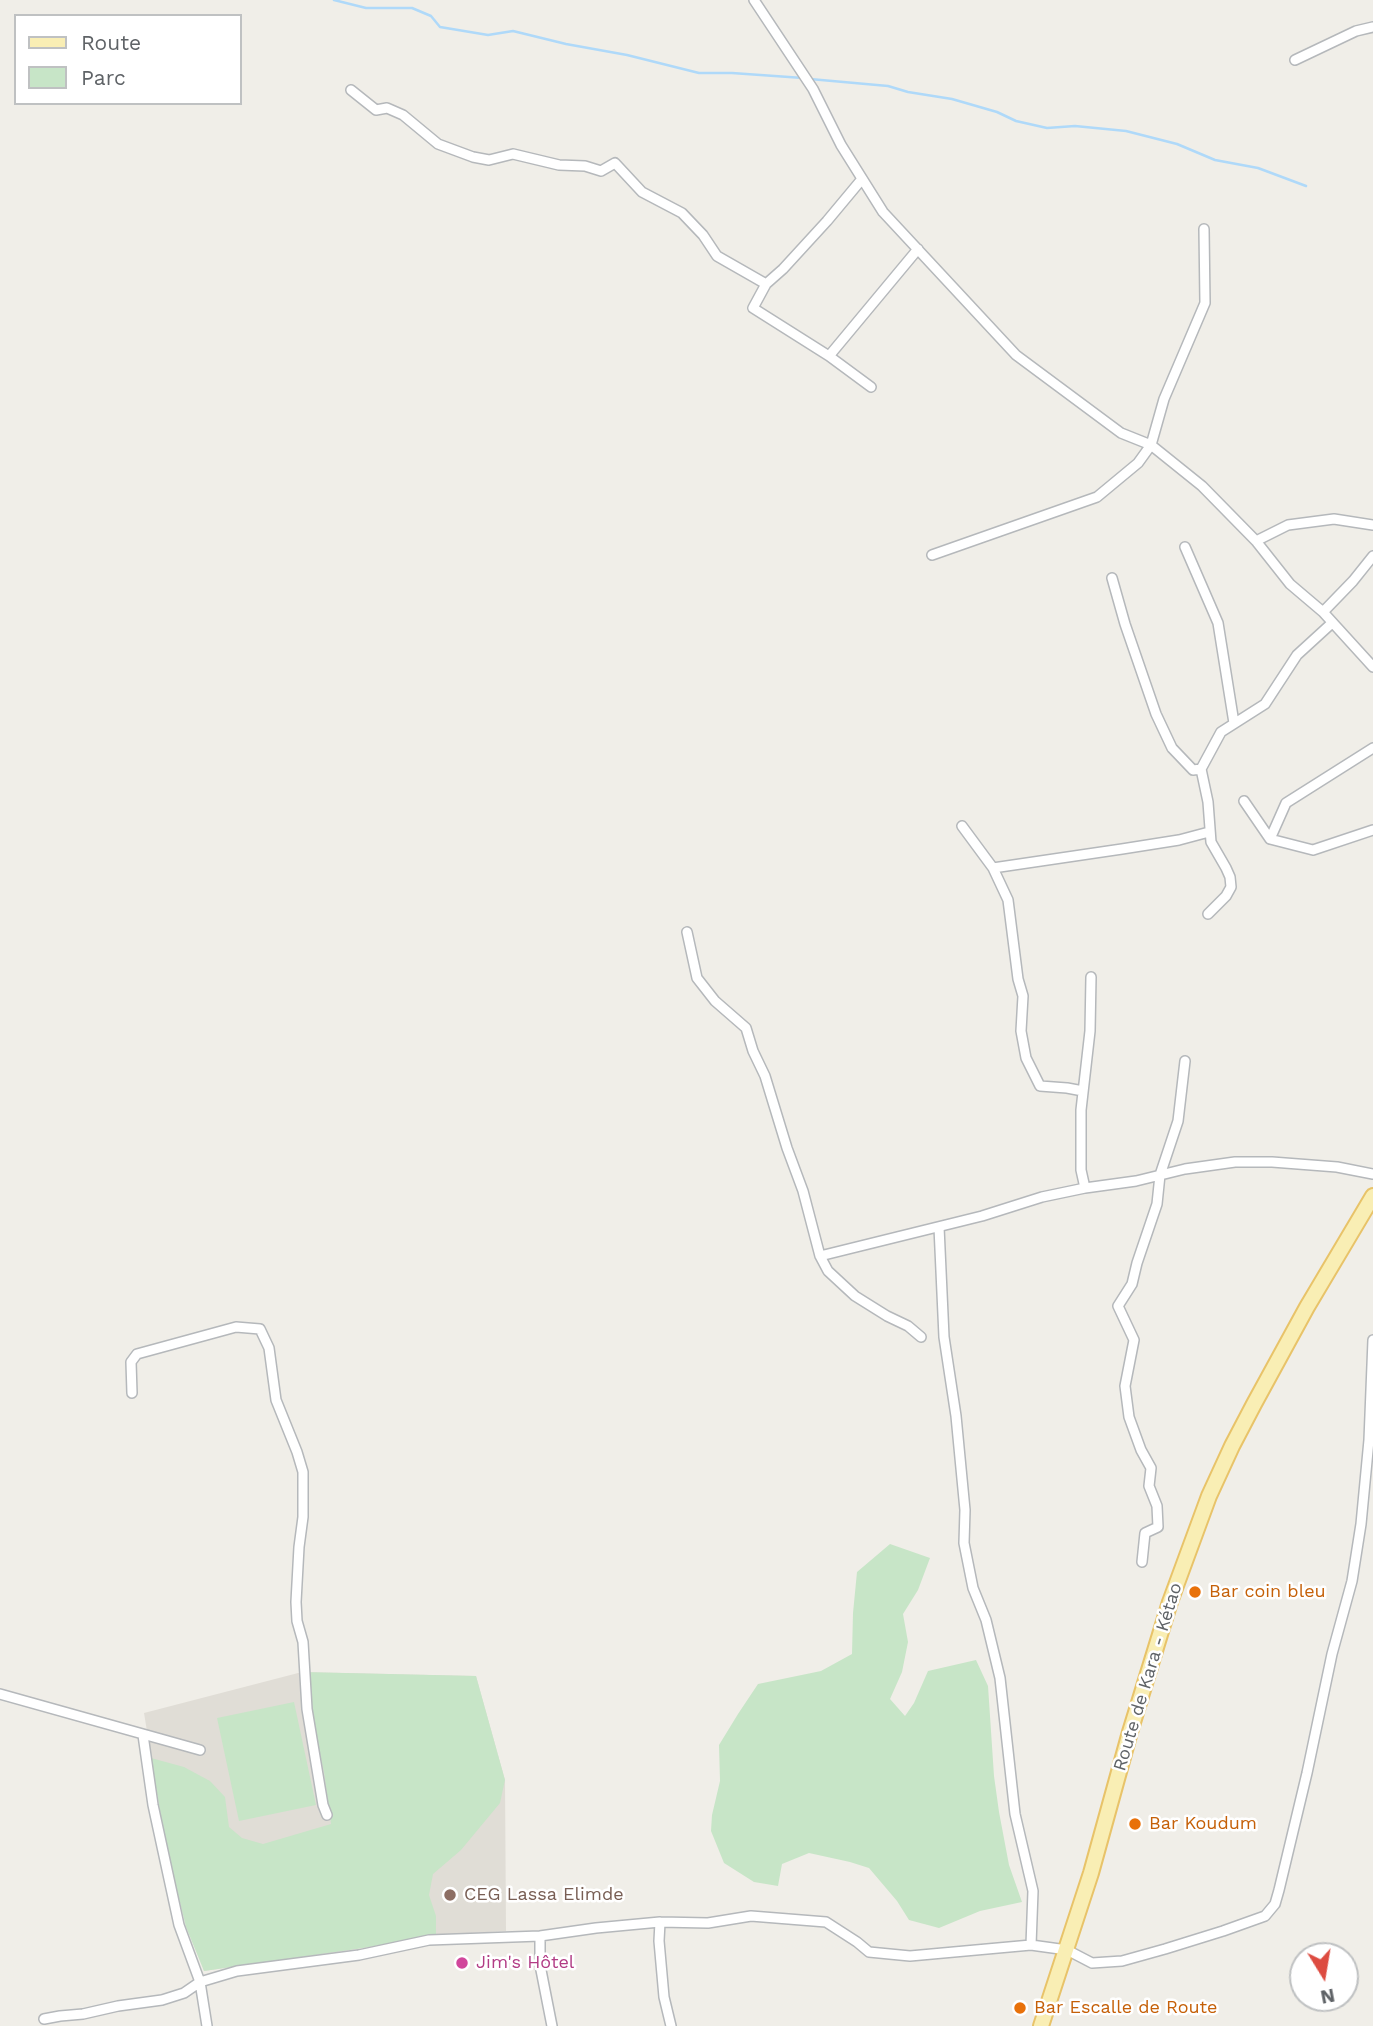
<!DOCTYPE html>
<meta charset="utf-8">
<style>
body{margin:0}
#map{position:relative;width:1373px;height:2026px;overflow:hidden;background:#f0eee8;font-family:"Work Sans",sans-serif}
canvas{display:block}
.legend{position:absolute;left:14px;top:14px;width:228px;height:91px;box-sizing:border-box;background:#fff;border:2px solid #bfc1c2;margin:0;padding:9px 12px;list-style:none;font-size:21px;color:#5f6367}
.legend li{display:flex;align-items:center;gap:14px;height:35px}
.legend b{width:35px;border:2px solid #bfc1c2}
.north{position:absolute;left:1289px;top:1942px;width:70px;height:70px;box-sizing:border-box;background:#fff;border:2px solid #bfc1c2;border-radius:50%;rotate:169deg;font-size:19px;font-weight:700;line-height:28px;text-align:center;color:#5f6367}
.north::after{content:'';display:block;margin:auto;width:24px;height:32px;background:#dd4c41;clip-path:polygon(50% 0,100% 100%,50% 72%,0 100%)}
</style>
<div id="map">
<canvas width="1373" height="2026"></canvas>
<ul class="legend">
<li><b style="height:9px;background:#f9eeb4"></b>Route</li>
<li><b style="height:19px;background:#c7e5c7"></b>Parc</li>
</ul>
<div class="north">N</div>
</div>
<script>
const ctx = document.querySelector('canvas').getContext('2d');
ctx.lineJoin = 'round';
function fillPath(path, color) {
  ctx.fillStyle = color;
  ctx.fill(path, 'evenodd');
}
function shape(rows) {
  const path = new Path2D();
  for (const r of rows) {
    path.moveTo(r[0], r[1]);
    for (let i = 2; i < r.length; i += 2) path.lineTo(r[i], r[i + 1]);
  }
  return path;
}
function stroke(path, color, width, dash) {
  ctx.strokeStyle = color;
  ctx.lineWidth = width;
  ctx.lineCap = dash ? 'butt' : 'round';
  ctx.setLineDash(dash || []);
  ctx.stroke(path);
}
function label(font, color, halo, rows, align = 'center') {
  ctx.font = font + ' "Work Sans",sans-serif';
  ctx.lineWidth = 5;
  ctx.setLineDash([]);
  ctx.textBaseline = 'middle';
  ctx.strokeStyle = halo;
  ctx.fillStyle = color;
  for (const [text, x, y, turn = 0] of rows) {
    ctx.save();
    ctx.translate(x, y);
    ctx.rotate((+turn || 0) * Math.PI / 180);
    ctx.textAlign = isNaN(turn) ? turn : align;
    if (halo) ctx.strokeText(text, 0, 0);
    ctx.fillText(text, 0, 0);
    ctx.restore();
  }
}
fillPath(shape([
 [302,1672,476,1676,505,1780,506,1931,436,1935,363,1948,204,1971,166,1846,144,1713]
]), '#e0ddd6');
fillPath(shape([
 [890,1544,930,1558,918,1590,903,1614,908,1642,902,1672,890,1699,905,1716,914,1703,928,1671,976,1660,988,1686,994,1776,999,1812,1009,1865,1022,1902,980,1911,939,1928,909,1920,897,1901,869,1868,850,1862,809,1853,782,1864,778,1886,754,1882,724,1863,711,1831,712,1815,720,1781,719,1745,738,1714,758,1684,821,1671,852,1654,853,1613,857,1572],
 [302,1672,476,1676,505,1780,500,1803,461,1850,433,1874,429,1895,436,1916,436,1935,363,1948,204,1971,186,1927,166,1846,151,1758,184,1767,210,1781,225,1797,229,1827,242,1838,263,1844,331,1824,324,1772],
 [294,1702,316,1805,239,1821,217,1718]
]), '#c7e5c7');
stroke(shape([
 [334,0,366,8,412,8,431,16,440,27,488,35,513,31,566,44,627,55,699,73,732,73,803,78],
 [810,79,888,86,908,92,952,99,997,112,1016,121,1047,128,1075,126,1126,131,1177,144,1215,160,1258,168,1306,186]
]), '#afd9f9', 2.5);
const street = shape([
 [754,0,813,89,841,145,883,212,1016,355,1121,433,1151,445,1202,486,1256,541,1290,584,1323,612,1373,667],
 [1295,60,1356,31,1373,27],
 [351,90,376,110,387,108,403,115,438,144,473,157,489,160,513,154,559,165,585,166,601,171,615,163,642,192,682,213,703,235,717,256,766,284],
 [862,179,827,221,783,269,766,284,753,308,829,356,871,387],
 [829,356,918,249],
 [1256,541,1288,525,1334,519,1373,525],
 [1185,547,1218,623,1234,723],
 [932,555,1097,497,1138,463,1151,445,1164,399,1205,303,1204,229],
 [1112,578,1125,624,1156,714,1172,748,1193,770,1201,769],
 [1323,612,1353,581,1373,556],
 [1244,801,1270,839,1313,850,1373,830],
 [962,826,993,868,1008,900,1018,979,1023,996,1021,1031,1026,1058,1040,1086,1067,1088,1083,1091],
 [1270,839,1286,803,1373,748],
 [993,868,1122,849,1179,840,1209,832],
 [1208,914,1226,896,1231,887,1230,877,1226,868,1211,842,1208,802,1201,769,1221,732,1265,704,1297,655,1332,623],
 [687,932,697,978,715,1001,746,1028,753,1051,765,1076,787,1148,803,1191,820,1256,828,1271,855,1296,887,1316,908,1326,921,1337],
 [1085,1188,1081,1170,1081,1110,1090,1031,1091,977],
 [939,1227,944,1337,956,1416,965,1510,964,1543,973,1588,986,1620,1000,1678,1015,1814,1033,1891,1031,1945],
 [820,1256,982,1216,1042,1197,1085,1188,1136,1181,1185,1169,1235,1162,1272,1162,1337,1167,1373,1174],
 [132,1393,131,1362,137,1354,236,1327,260,1329,269,1348,276,1400,297,1452,303,1472,303,1517,299,1547,296,1602,297,1621,303,1642,307,1709,323,1805,327,1815],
 [1142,1562,1145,1533,1158,1527,1157,1506,1149,1486,1151,1468,1141,1450,1129,1417,1125,1386,1134,1340,1118,1306,1132,1284,1137,1263,1157,1204,1160,1175,1178,1121,1185,1061],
 [0,1694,200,1750],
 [143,1735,153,1805,179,1925,200,1982,207,2026],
 [660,1922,659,1941,664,1997,671,2026],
 [540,1936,540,1965,552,2026],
 [44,2019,60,2016,83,2014,118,2006,162,2000,184,1993,200,1982,237,1971,359,1955,429,1940,540,1936,596,1928,660,1922,708,1923,751,1916,826,1922,857,1942,869,1952,910,1956,1031,1945,1067,1950,1092,1963,1122,1961,1165,1949,1223,1931,1265,1916,1275,1904,1279,1890,1307,1773,1332,1654,1352,1581,1361,1524,1369,1440,1373,1340]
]);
const primary = shape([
 [1041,2026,1091,1873,1130,1732,1170,1602,1209,1496,1232,1446,1254,1404,1307,1307,1373,1196]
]);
stroke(street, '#b5b8bb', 12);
stroke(primary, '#e8c369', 18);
stroke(street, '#fff', 9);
stroke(primary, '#f9eeb4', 14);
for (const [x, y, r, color] of [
 [1195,1592,7,"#e8710a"],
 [1135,1824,7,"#e8710a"],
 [450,1895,7,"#8d6e63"],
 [462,1963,7,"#d1479c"],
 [1020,2008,7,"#e8710a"]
]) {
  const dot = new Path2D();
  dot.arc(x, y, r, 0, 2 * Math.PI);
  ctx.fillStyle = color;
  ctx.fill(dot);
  stroke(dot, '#fff', 2.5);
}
label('18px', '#c56008', '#fff', [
 ["Bar coin bleu",1209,1592],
 ["Bar Koudum",1149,1824],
 ["Bar Escalle de Route",1034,2008]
], 'left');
label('18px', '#5f6367', '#fff', [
 ["Route de Kara - Kétao",1148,1677,-73]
]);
label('18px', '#785e54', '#fff', [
 ["CEG Lassa Elimde",464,1895]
], 'left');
label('18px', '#b23c85', '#fff', [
 ["Jim's Hôtel",476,1963]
], 'left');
</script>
